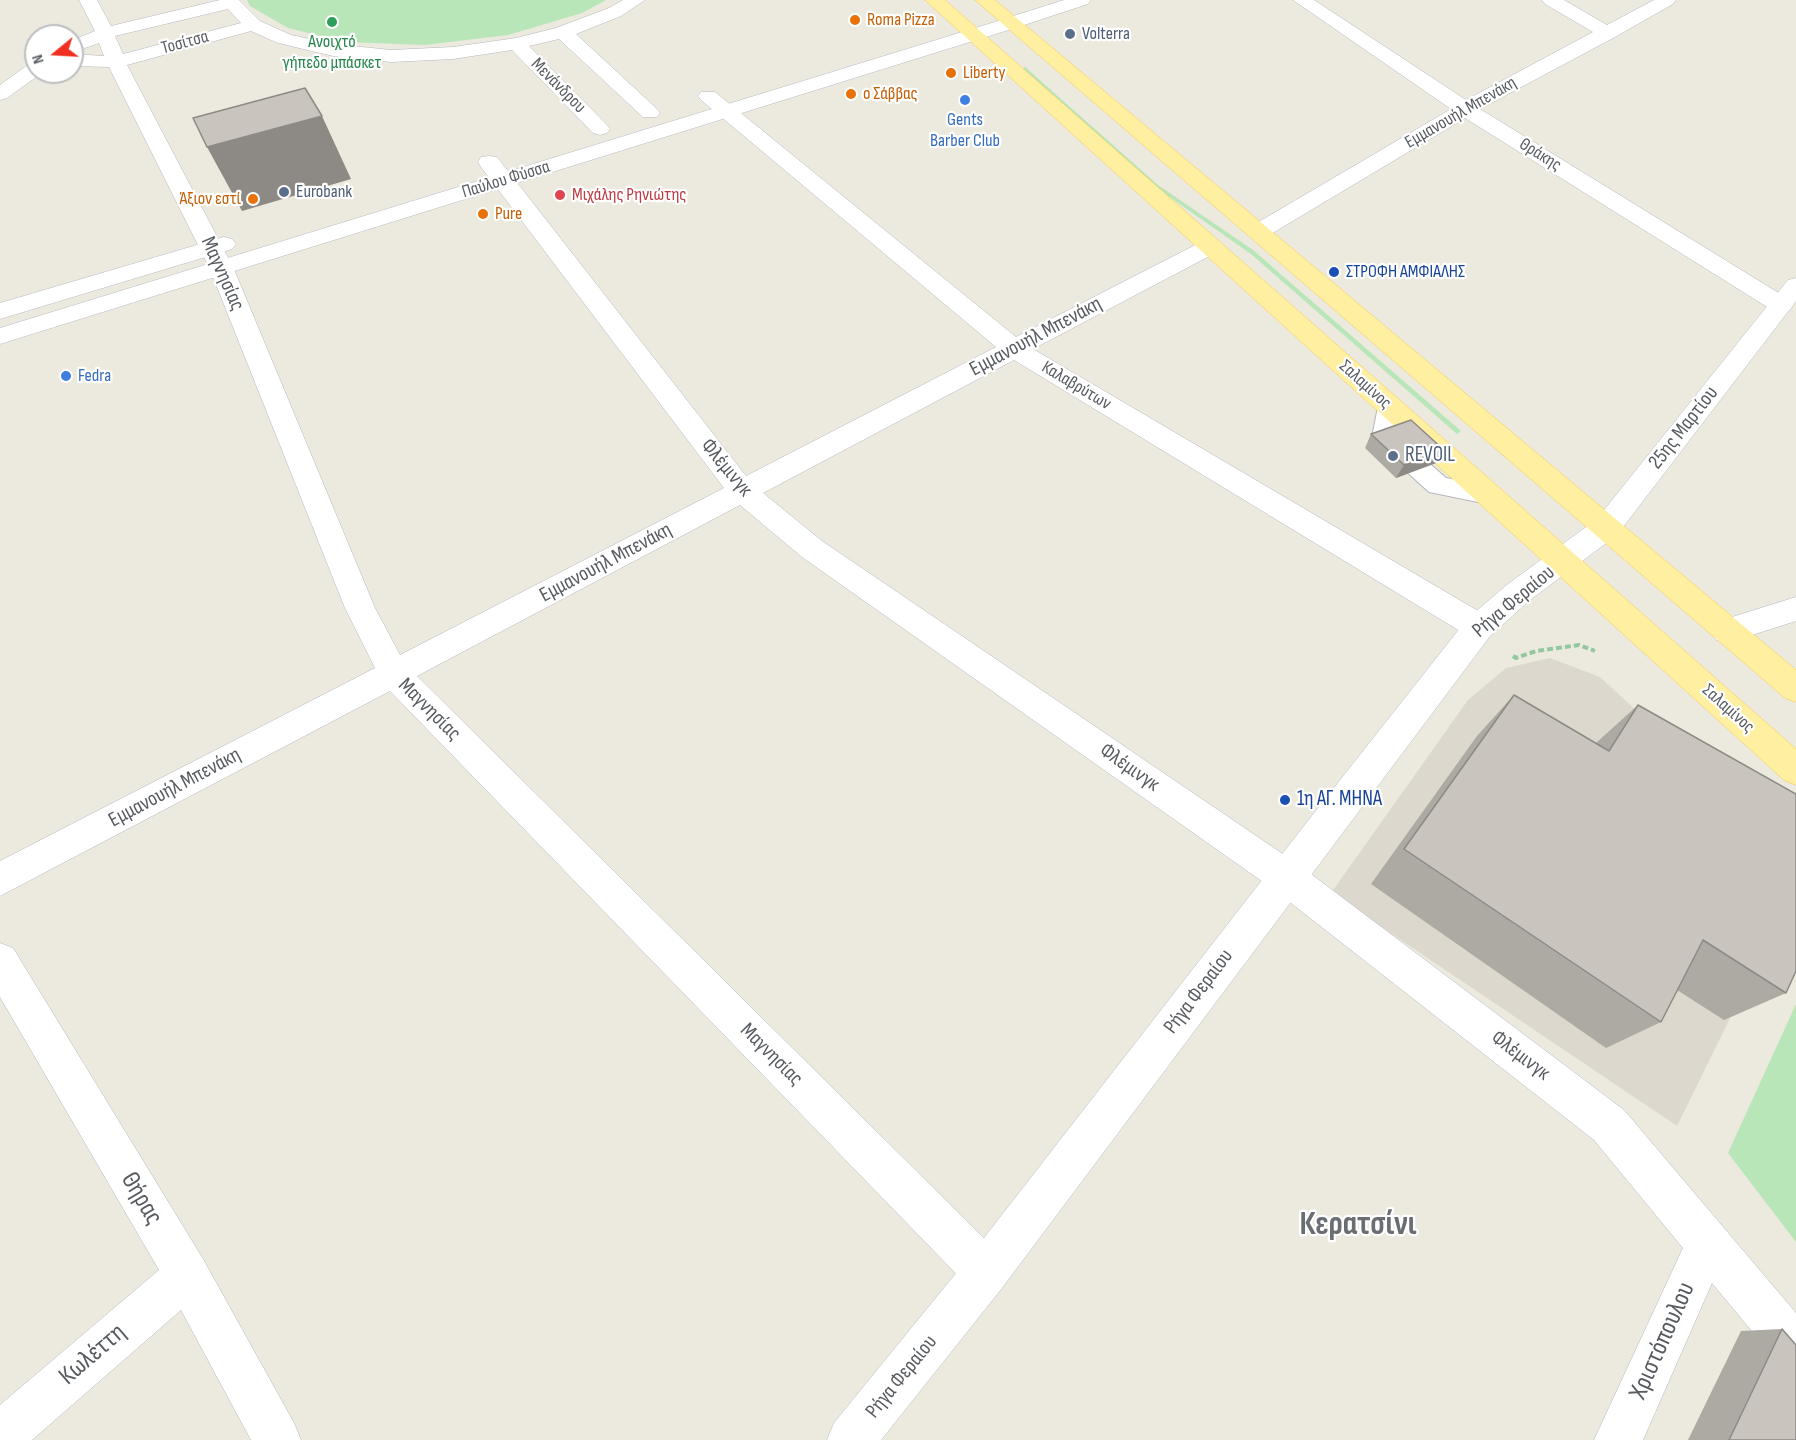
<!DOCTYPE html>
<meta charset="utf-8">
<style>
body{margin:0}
#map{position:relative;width:1796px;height:1440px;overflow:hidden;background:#ece9de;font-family:"Sofia Sans Condensed",sans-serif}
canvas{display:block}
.north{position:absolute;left:24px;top:24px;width:60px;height:60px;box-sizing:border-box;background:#fff;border:2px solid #bcbec0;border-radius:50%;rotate:252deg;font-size:16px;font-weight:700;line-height:24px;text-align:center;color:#585c61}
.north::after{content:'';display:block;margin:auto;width:21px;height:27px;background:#f12e1f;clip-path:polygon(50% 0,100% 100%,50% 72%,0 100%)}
</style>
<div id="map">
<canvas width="1796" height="1440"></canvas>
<div class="north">N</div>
</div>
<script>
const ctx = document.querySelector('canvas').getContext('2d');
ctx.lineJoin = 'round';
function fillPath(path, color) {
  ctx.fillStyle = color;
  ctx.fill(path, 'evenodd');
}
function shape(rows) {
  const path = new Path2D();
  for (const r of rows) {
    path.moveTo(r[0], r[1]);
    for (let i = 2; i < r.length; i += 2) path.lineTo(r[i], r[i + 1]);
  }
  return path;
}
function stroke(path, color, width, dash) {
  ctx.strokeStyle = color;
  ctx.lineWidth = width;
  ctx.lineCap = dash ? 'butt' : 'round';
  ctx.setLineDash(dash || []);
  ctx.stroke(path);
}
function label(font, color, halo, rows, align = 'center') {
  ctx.font = font + ' "Sofia Sans Condensed",sans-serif';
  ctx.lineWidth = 4.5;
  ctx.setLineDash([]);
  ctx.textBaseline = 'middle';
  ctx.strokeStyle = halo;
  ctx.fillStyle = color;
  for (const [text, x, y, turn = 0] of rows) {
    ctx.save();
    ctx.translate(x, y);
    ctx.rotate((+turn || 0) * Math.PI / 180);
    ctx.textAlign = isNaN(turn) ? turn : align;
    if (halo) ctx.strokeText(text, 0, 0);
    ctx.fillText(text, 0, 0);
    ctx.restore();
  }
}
fillPath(shape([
 [1550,658,1600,677,1796,858,1796,884,1677,1126,1331,893,1468,700,1506,668]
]), '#dcd8cd');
fillPath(shape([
 [247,0,606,0,582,13,508,35,425,45,345,42,288,28,250,6],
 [1025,67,1158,185,1253,250,1461,431,1457,434,1251,254,1161,191,1022,69],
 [1796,1004,1796,1242,1728,1153]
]), '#b9e6b9');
const lane = shape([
 [1390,399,1398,401,1402,407,1397,435,1446,478,1497,488,1501,495,1497,502,1488,504,1429,492,1375,443,1372,437,1378,407,1382,401,1390,399]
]);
const street = shape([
 [79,0,97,0,111,26,220,0,239,0,260,21,291,35,333,44,391,50,453,47,516,38,556,28,609,8,623,0,645,0,621,16,576,34,657,109,660,113,657,117,643,117,559,39,529,46,607,125,610,129,607,133,600,135,593,133,512,50,453,59,391,62,333,56,278,43,251,31,127,65,233,267,375,608,400,655,724,488,481,167,478,162,481,157,489,156,497,157,746,476,996,347,701,100,698,96,701,92,715,92,1016,337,1203,241,1211,239,1219,241,1223,246,1219,251,1033,349,1490,618,1495,627,1490,636,1479,639,1468,636,1014,360,763,493,822,541,1299,865,1624,1110,1796,1313,1796,1372,1780,1365,1712,1283,1643,1440,1594,1440,1683,1248,1594,1140,1273,889,802,557,740,505,417,676,1002,1256,1008,1272,1002,1288,986,1294,970,1288,390,691,0,896,0,861,375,668,345,608,209,267,109,67,72,66,72,54,104,56,99,43,85,48,78,46,76,42,78,38,95,31,79,0],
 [228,9,241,23,123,54,115,36,228,9],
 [1064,0,1091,0,1088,4,1018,27,1011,29,1004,27,1002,23,1004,19,1064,0],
 [1293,0,1314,0,1466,100,1593,32,1545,4,1542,0,1564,0,1607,25,1654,0,1676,0,1673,4,1615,37,1480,109,1790,300,1793,305,1790,310,1781,313,1772,310,1465,118,1266,237,1258,239,1250,237,1247,232,1250,227,1451,109,1293,0],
 [36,62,36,72,43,72,7,98,0,100,0,85,29,64,36,62],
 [1796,597,1796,621,1727,643,1716,640,1711,631,1716,622,1796,597],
 [0,943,13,948,203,1259,294,1423,301,1440,251,1440,181,1310,32,1440,0,1440,0,1405,159,1270,0,997,0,943]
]);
const secondary = shape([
 [1011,17,1018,19,1020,23,1018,27,0,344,0,328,1011,17],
 [224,237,232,239,236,244,232,249,0,319,0,303,224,237],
 [1796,278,1796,301,1617,535,1530,600,1490,636,1002,1288,881,1440,827,1440,834,1423,970,1256,1311,817,1468,618,1508,584,1597,519,1788,280,1796,278]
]);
const primary = shape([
 [925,0,945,0,1796,749,1796,785,1784,780,925,0],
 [975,0,995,0,1796,670,1796,702,1785,698,975,0]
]);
stroke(lane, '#b5b7bd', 2);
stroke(street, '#b5b7bd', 1);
stroke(secondary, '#b7bbc2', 1);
stroke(primary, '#f8c64c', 1);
stroke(shape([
 [1513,656,1516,658,1536,651,1579,645,1595,651]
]), '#92c7a0', 4, [6, 3]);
fillPath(lane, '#fff');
fillPath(street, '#fff');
fillPath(secondary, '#fff');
fillPath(primary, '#ffefa0');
fillPath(shape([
 [1371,434,1444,450,1436,463,1396,478,1365,448],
 [1514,695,1596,743,1638,705,1786,993,1724,1020,1677,990,1661,1022,1606,1048,1371,884,1477,736],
 [1782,1329,1796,1440,1688,1440,1741,1331]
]), '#ada9a3');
fillPath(shape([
 [322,116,351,179,242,211,207,147],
 [1444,450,1436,463,1396,478,1404,465]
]), '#8d8a85');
const building = shape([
 [305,88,322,116,207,147,193,118,305,88],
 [1411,420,1444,450,1404,465,1371,434,1411,420],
 [1514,695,1609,751,1638,705,1796,794,1796,971,1786,993,1703,940,1661,1022,1404,849,1514,695],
 [1782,1329,1796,1345,1796,1440,1729,1440,1782,1329]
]);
fillPath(building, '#c9c5be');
stroke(building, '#8d8a85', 1.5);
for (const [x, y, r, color] of [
 [855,20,6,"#e8710a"],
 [332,22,6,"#2e9e5b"],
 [1070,34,6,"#5c6f8a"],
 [951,73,6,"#e8710a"],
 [851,94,6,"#e8710a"],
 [965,100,6,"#3f7fe0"],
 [284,192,6,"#5c6f8a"],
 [560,195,6,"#e0444e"],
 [253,199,6,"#e8710a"],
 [483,214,6,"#e8710a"],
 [1334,272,6,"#1a4fb4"],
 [66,376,6,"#3f7fe0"],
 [1393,456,6,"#5c6f8a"],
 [1285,800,6,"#1a4fb4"]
]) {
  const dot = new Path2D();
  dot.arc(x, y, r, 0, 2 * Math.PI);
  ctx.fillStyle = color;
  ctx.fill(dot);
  stroke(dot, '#fff', 2);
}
label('18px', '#c56008', '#fff', [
 ["Roma Pizza",867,20],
 ["Liberty",963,73],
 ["ο Σάββας",863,94],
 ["Άξιον εστί",241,199,"right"],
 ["Pure",495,214]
], 'left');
label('18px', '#4e5e75', '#fff', [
 ["Volterra",1082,34],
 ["Eurobank",296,192]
], 'left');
label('18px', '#27864d', '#fff', [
 ["Ανοιχτό",332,42],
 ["γήπεδο μπάσκετ",332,63]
]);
label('18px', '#585c61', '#fff', [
 ["Τοσίτσα",185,43,-15],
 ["Μενάνδρου",558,86,45],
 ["Εμμανουήλ Μπενάκη",1461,113,-30],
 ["Θράκης",1540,155,32],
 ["Παύλου Φύσσα",506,180,-17],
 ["Σαλαμίνος",1365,385,42],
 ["Καλαβρύτων",1076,386,31],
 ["Σαλαμίνος",1728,709,42]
]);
label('18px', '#366cbe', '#fff', [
 ["Gents",965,120],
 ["Barber Club",965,141],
 ["Fedra",78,376,"left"]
]);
label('18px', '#be3a42', '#fff', [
 ["Μιχάλης Ρηνιώτης",572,195]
], 'left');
label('18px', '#164399', '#fff', [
 ["ΣΤΡΟΦΗ ΑΜΦΙΑΛΗΣ",1346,272]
], 'left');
label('21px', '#585c61', '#fff', [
 ["Μαγνησίας",222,274,66],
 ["Εμμανουήλ Μπενάκη",1036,337,-28],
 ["25ης Μαρτίου",1684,428,-52],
 ["Φλέμινγκ",726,468,50],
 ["Εμμανουήλ Μπενάκη",606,563,-28],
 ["Ρήγα Φεραίου",1514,602,-40],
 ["Μαγνησίας",429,710,45],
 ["Φλέμινγκ",1129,768,35],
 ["Εμμανουήλ Μπενάκη",175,788,-28],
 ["Ρήγα Φεραίου",1199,992,-53],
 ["Μαγνησίας",771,1055,45],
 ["Φλέμινγκ",1520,1056,37],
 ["Ρήγα Φεραίου",902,1377,-51]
]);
label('21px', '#4e5e75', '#fff', [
 ["REVOIL",1405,456]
], 'left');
label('21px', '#164399', '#fff', [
 ["1η ΑΓ. ΜΗΝΑ",1297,800]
], 'left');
label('26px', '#585c61', '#fff', [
 ["Θήρας",141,1199,59],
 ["Χριστόπουλου",1663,1341,-66],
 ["Κωλέττη",93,1355,-41]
]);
label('bold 33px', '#696e73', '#fff', [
 ["Κερατσίνι",1358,1226]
]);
</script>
